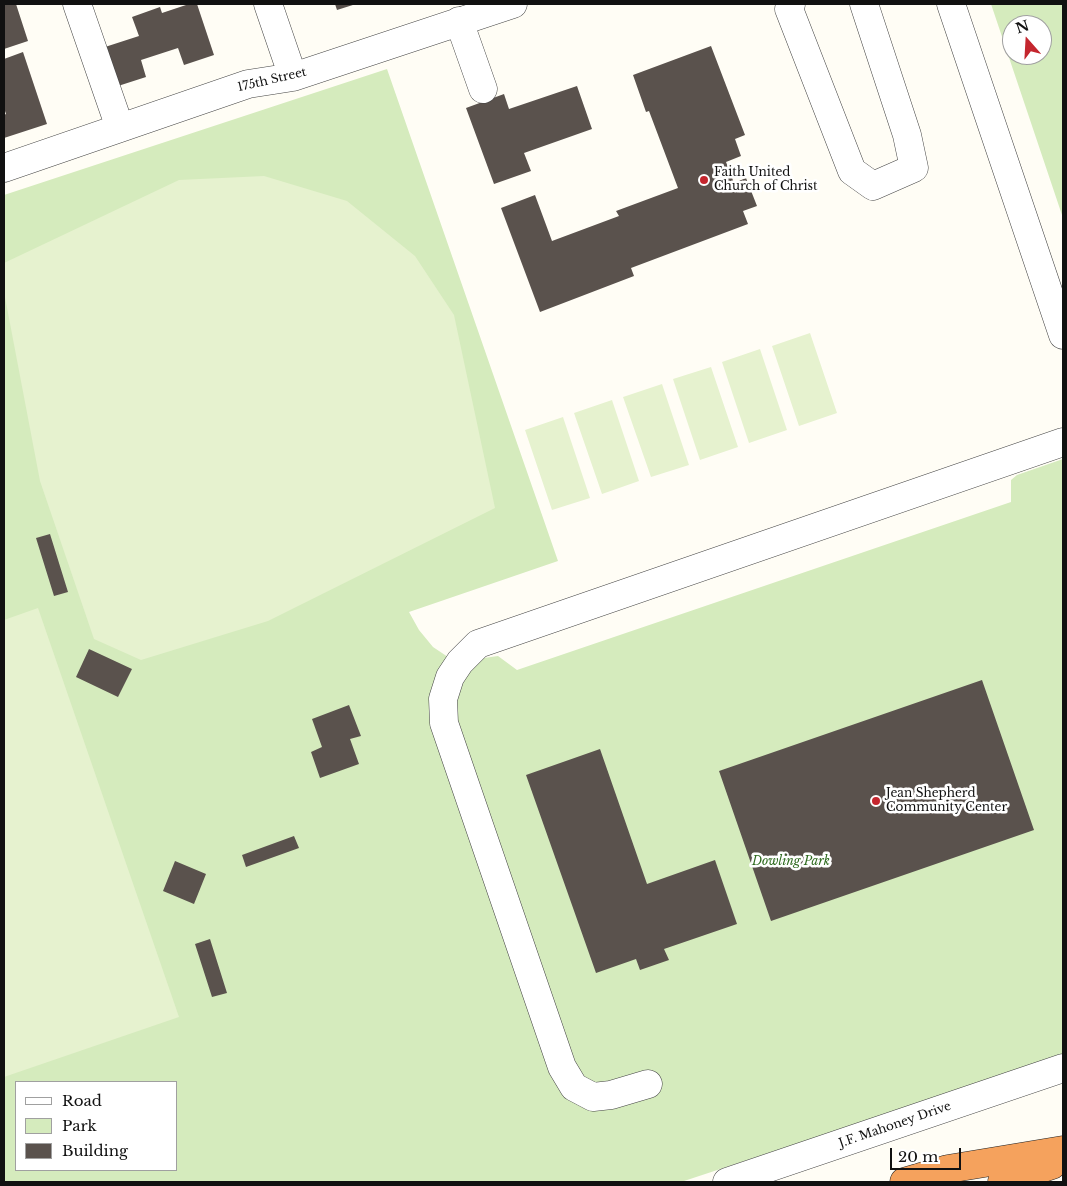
<!DOCTYPE html>
<style>
body{margin:0}
#map{position:relative;width:1067px;height:1186px;overflow:hidden;background:#fffdf5;font-family:"Libre Baskerville",serif}
canvas{display:block}
.frame{position:absolute;inset:0;border:5px solid #111;pointer-events:none}
.legend{position:absolute;left:15px;top:1081px;width:162px;height:90px;box-sizing:border-box;background:#fff;border:1px solid #a0a0a0;margin:0;padding:6px 9px;list-style:none;font-size:15px;color:#111}
.legend li{display:flex;align-items:center;gap:10px;height:25px}
.legend b{width:25px;border:1px solid #a0a0a0}
.north{position:absolute;left:1002px;top:15px;width:50px;height:50px;box-sizing:border-box;background:#fff;border:1px solid #a0a0a0;border-radius:50%;rotate:341deg;font-size:14px;font-weight:700;line-height:20px;text-align:center;color:#111}
.north::after{content:'';display:block;margin:auto;width:18px;height:22px;background:#c4262e;clip-path:polygon(50% 0,100% 100%,50% 72%,0 100%)}
.scale{position:absolute;left:890px;top:1148px;width:71px;height:22px;box-sizing:border-box;border:2px solid #111;border-top:0;padding-left:6px;font-size:15px;line-height:18px;white-space:nowrap;color:#111;-webkit-text-stroke:4px #fff;paint-order:stroke}
</style>
<div id="map">
<canvas width="1067" height="1186"></canvas>
<div class="frame"></div>
<ul class="legend">
<li><b style="height:6px;background:#fff"></b>Road</li>
<li><b style="height:14px;background:#d5ebbd"></b>Park</li>
<li><b style="height:14px;background:#5a524d"></b>Building</li>
</ul>
<div class="north">N</div>
<div class="scale">20 m</div>
</div>
<script>
const ctx = document.querySelector('canvas').getContext('2d');
ctx.lineJoin = 'round';
function fillPath(path, color) {
  ctx.fillStyle = color;
  ctx.fill(path, 'evenodd');
}
function shape(rows) {
  const path = new Path2D();
  for (const r of rows) {
    path.moveTo(r[0], r[1]);
    for (let i = 2; i < r.length; i += 2) path.lineTo(r[i], r[i + 1]);
  }
  return path;
}
function stroke(path, color, width, dash) {
  ctx.strokeStyle = color;
  ctx.lineWidth = width;
  ctx.lineCap = dash ? 'butt' : 'round';
  ctx.setLineDash(dash || []);
  ctx.stroke(path);
}
function label(font, color, halo, rows, align = 'center') {
  ctx.font = font + ' "Libre Baskerville",serif';
  ctx.lineWidth = 5;
  ctx.setLineDash([]);
  ctx.textBaseline = 'middle';
  ctx.strokeStyle = halo;
  ctx.fillStyle = color;
  for (const [text, x, y, turn = 0] of rows) {
    ctx.save();
    ctx.translate(x, y);
    ctx.rotate((+turn || 0) * Math.PI / 180);
    ctx.textAlign = isNaN(turn) ? turn : align;
    if (halo) ctx.strokeText(text, 0, 0);
    ctx.fillText(text, 0, 0);
    ctx.restore();
  }
}
fillPath(shape([
 [991,4,1063,4,1063,218],
 [1012,25,1042,25,1042,55,1012,55],
 [387,69,558,561,409,612,419,630,433,647,451,659,470,660,498,656,517,670,1011,502,1011,480,1017,475,1063,459,1063,1056,681,1182,4,1182,4,195],
 [16,1082,176,1082,176,1170,16,1170]
]), '#d5ebbd');
fillPath(shape([
 [264,176,347,201,415,256,454,315,495,508,268,621,141,660,94,639,40,481,4,292,4,263,179,180],
 [810,333,837,413,799,426,772,346],
 [760,349,787,430,749,443,722,362],
 [711,367,738,447,700,460,673,379],
 [662,384,689,465,651,477,623,397],
 [612,400,639,481,602,494,574,413],
 [563,417,590,498,552,510,525,430],
 [38,608,179,1017,4,1077,4,620]
]), '#e6f2cf');
fillPath(shape([
 [4,4,16,4,28,41,4,49],
 [189,4,197,4,214,55,184,65,178,48,141,60,146,77,118,86,105,47,139,36,132,17,160,7,162,13],
 [335,4,356,4,337,10],
 [711,46,745,135,735,139,741,156,726,162,734,183,746,178,757,206,743,211,748,224,631,268,634,276,540,312,501,208,535,195,552,241,619,216,616,211,678,188,649,111,646,112,633,75],
 [23,52,47,124,4,138,4,115,6,114,4,108,4,59],
 [577,86,592,129,524,153,531,171,494,184,466,108,504,94,509,109],
 [50,534,68,592,54,596,36,538],
 [89,649,132,669,118,697,76,677],
 [982,680,1034,830,771,921,719,771],
 [349,705,361,736,350,739,359,764,320,778,311,752,322,747,312,719],
 [600,749,647,884,715,860,737,924,664,949,669,960,640,970,636,959,596,973,526,775],
 [294,836,299,848,246,867,242,855],
 [175,861,206,874,194,904,163,891],
 [210,939,227,993,212,997,195,944]
]), '#5a524d');
const minor = shape([
 [77,4,120,128],
 [268,4,293,77],
 [791,4,789,9,852,171,873,186,914,168,907,135,864,4],
 [951,4,1063,335],
 [459,21,483,89],
 [4,168,248,84,293,77,513,4],
 [648,1084,611,1095,593,1097,574,1087,562,1067,444,723,443,699,450,677,460,662,478,644,1063,442],
 [727,1182,1063,1068]
]);
const highway = shape([
 [904,1182,948,1169,1063,1150],
 [1002,1182,1052,1165]
]);
stroke(minor, '#444', 29);
stroke(highway, '#222', 29);
stroke(minor, '#fff', 28);
stroke(highway, '#f5a25d', 28);
for (const [x, y, r, color] of [
 [704,180,5,"#c4262e"],
 [876,801,5,"#c4262e"]
]) {
  const dot = new Path2D();
  dot.arc(x, y, r, 0, 2 * Math.PI);
  ctx.fillStyle = color;
  ctx.fill(dot);
  stroke(dot, '#fff', 2);
}
label('12px', '#111', '#fff', [
 ["175th Street",272,80,-13],
 ["J.F. Mahoney Drive",895,1125,-19]
]);
label('12px', '#111', '#fff', [
 ["Faith United",714,173],
 ["Church of Christ",714,187],
 ["Jean Shepherd",886,794],
 ["Community Center",886,808]
], 'left');
label('italic 12px', '#2f6b1f', '#fff', [
 ["Dowling Park",791,862]
]);
</script>
